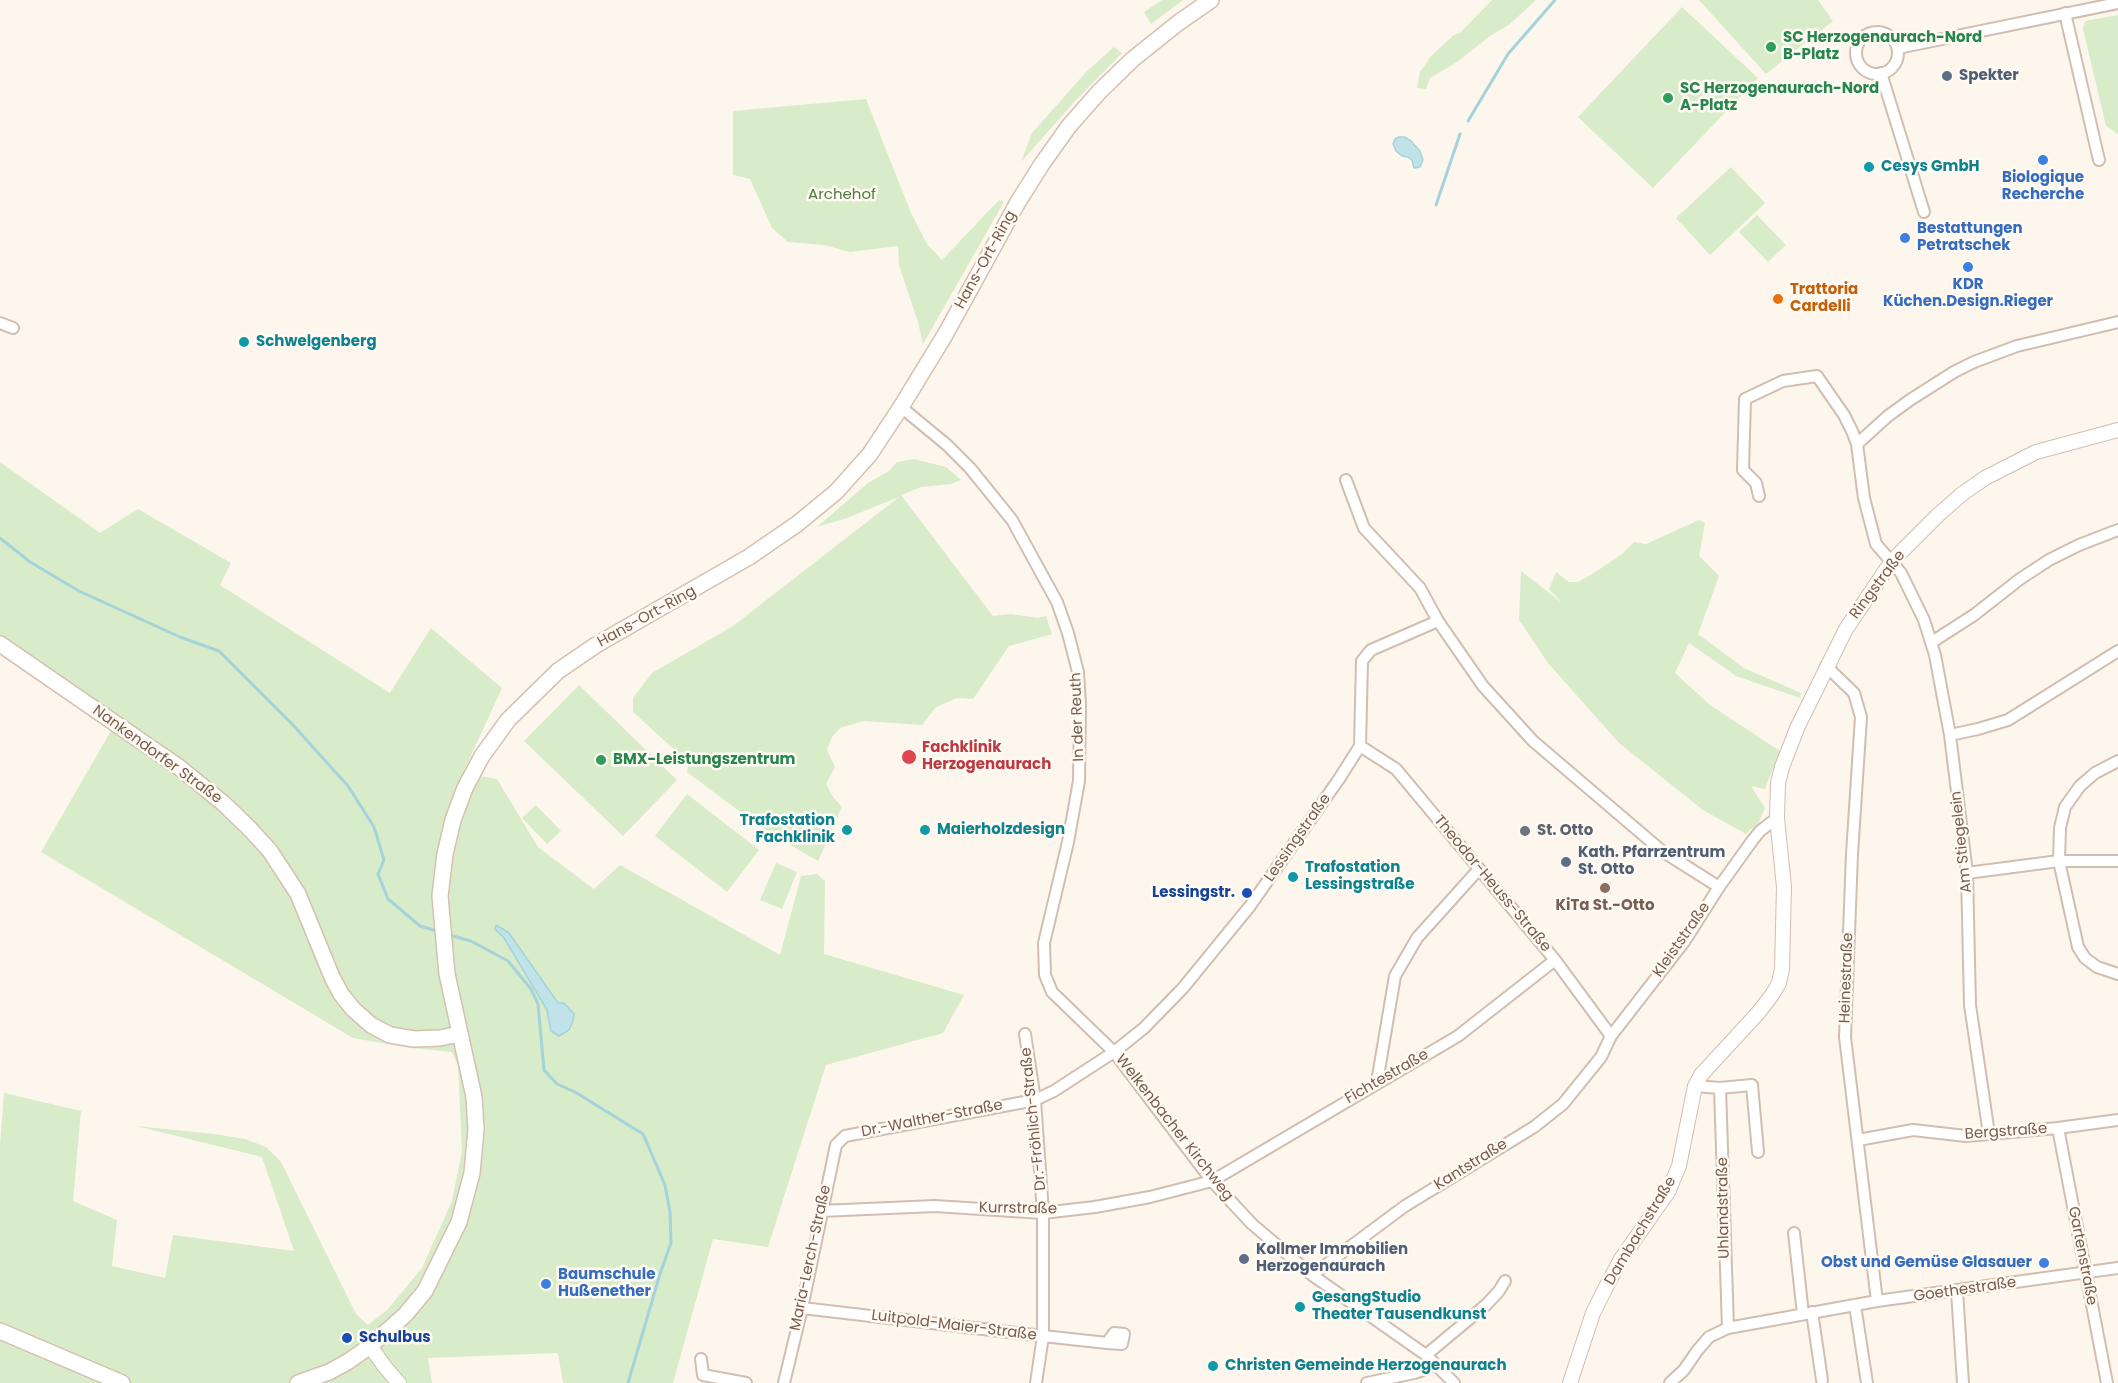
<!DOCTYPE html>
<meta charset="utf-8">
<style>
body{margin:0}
canvas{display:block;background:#fdf6ec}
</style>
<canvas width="2118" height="1383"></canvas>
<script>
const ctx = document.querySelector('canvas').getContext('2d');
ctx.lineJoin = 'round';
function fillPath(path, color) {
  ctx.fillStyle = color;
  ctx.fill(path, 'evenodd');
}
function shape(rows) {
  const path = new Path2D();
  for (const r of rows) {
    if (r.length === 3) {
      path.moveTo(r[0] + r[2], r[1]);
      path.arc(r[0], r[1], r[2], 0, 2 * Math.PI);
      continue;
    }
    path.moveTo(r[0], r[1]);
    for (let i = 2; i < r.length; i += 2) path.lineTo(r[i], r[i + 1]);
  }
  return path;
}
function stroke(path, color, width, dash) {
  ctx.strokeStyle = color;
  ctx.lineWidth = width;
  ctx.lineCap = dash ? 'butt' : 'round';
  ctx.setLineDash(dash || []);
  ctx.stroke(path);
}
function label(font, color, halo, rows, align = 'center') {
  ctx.font = font + ' Poppins,sans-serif';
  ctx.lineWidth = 5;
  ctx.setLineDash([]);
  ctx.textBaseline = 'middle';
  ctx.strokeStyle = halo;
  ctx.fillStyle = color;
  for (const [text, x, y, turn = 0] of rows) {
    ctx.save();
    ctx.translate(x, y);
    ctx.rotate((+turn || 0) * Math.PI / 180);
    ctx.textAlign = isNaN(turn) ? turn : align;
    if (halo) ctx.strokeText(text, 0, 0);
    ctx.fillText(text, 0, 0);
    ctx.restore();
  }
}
fillPath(shape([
 [1162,0,1183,0,1151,24,1144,12],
 [1492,0,1536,0,1510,24,1490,36,1457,62,1430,78,1426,89,1417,88,1420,72,1431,56,1454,35,1460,33],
 [1699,0,1818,0,1833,21,1766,74],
 [1682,7,1758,78,1653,188,1578,117],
 [2118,15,2118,134,2106,126,2083,29,2085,21],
 [1114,47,1122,53,1076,100,1021,162,1032,133,1086,72],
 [866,99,911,213,927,244,942,260,999,200,1004,202,923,344,918,322,899,265,898,246,850,252,824,245,788,242,772,228,750,179,733,175,733,111],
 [1731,167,1765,203,1710,255,1676,218],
 [1757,215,1786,245,1768,262,1739,232],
 [914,459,946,467,961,480,951,484,921,487,901,495,993,616,1011,614,1038,618,1046,616,1052,634,1009,646,973,699,957,698,936,707,922,725,863,721,840,728,832,737,827,750,835,767,826,784,833,797,842,807,818,861,767,832,687,772,689,763,633,712,633,698,652,673,733,626,899,497,847,518,817,527,868,483,889,471,897,462],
 [0,462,100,533,138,509,231,563,220,585,390,693,431,628,502,688,463,773,497,779,538,847,594,889,620,865,780,955,801,876,817,874,825,881,824,954,964,995,943,1033,826,1065,768,1247,713,1239,673,1383,563,1383,558,1353,428,1358,432,1383,0,1383,0,1146,4,1093,81,1111,73,1201,117,1220,112,1266,165,1278,173,1235,294,1251,262,1157,136,1126,214,1134,245,1139,266,1147,281,1162,356,1314,368,1325,387,1310,422,1268,452,1201,462,1151,458,1066,452,1052,411,1048,353,1038,41,852,112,729,0,650],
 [1699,520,1705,523,1699,556,1719,576,1698,634,1744,668,1801,693,1800,698,1736,676,1689,643,1675,673,1710,705,1780,751,1765,789,1751,786,1765,808,1759,822,1746,834,1703,810,1619,743,1548,663,1519,620,1521,571,1562,603,1549,589,1556,572,1569,582,1578,582,1594,573,1622,554,1634,542,1646,544],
 [579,685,677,780,623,836,524,741],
 [687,794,759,850,727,892,655,836],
 [536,805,561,831,547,844,522,818],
 [776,863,797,872,782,909,760,900]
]), '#d8ecc9');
const water = shape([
 [1399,137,1404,137,1411,141,1420,151,1423,160,1420,167,1414,168,1412,160,1408,157,1402,156,1396,151,1393,144,1395,139,1399,137],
 [496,925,509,933,558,1003,564,1003,574,1014,573,1021,569,1030,559,1036,551,1031,547,1010,504,938,495,929,496,925]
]);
fillPath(water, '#bfe3e8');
stroke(water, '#a5d3da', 1.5);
stroke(shape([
 [1468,121,1508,54,1555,0],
 [1436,205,1460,134],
 [0,538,30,562,79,591,180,637,219,651,293,725,348,786,374,827,384,860,378,874,388,899,420,926,437,931],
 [449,935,471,941,508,961,531,989,538,1004,544,1070,557,1084,575,1092,643,1134,665,1185,670,1212,671,1243,660,1274,628,1383]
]), '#a5d3da', 3);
const minor = shape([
 [2065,13,2099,160],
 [1877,53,21],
 [1898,48,2118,3],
 [1881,73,1924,212],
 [0,323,13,328],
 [901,407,947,445,970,468,1012,520,1057,602,1068,633,1078,672,1080,705,1079,781,1068,842,1044,943,1045,975,1052,992,1114,1052,1212,1181,1252,1224,1312,1275,1426,1355,1454,1383],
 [1857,444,1888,416,1910,400,1954,372,1974,362,2017,346,2118,322],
 [1346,480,1364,528,1420,588,1438,621,1483,686,1533,741,1662,851,1719,887],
 [1759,496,1756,483,1743,470,1745,399,1783,381,1817,376,1844,415,1852,431,1857,444,1864,498,1876,544,1901,573,1924,620,1935,655,1950,735,1967,873,1970,1005,1989,1134],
 [1932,642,1974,615,2020,579,2049,560,2079,545,2118,530],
 [1826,666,1854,693,1861,717,1852,854,1845,1037,1877,1301],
 [1950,735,1978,729,2008,720,2118,651],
 [1360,746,1396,769,1555,960,1611,1036],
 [2118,761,2095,773,2080,786,2065,807,2060,828,2059,861,2078,947,2085,958,2097,967,2118,974],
 [1967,873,2059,861,2118,861],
 [1025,1034,1035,1100,1043,1213,1043,1336,1036,1383],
 [1377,1082,1395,976,1417,938,1479,869],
 [1695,1086,1720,1088,1752,1085,1758,1152],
 [1720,1088,1728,1328],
 [2058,1128,2107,1383],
 [1858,1140,1913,1130,1966,1136,2058,1128,2118,1120],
 [821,1211,935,1206,1043,1213,1095,1207,1150,1197,1212,1181,1458,1036,1555,960],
 [1794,1233,1803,1314],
 [1312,1275,1405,1206,1534,1127,1563,1104,1601,1057,1611,1036,1684,942,1719,887,1752,841,1760,831,1777,818],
 [1957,1291,1963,1383],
 [1855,1305,1867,1383],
 [802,1308,1043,1336,1107,1343,1122,1344,1124,1334,1114,1333,1107,1343],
 [1812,1312,1822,1380],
 [1426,1355,1486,1305,1499,1291,1505,1281],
 [701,1359,703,1375,746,1383],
 [784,1383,802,1308,836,1145,845,1136,1035,1100,1054,1091,1114,1052,1144,1028,1183,988,1250,906,1339,779,1360,746,1362,661,1371,650,1438,621],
 [1367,1383,1414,1373,1426,1369,1434,1363],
 [1670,1383,1684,1370,1697,1351,1709,1337,1728,1328,1877,1301,2118,1268]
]);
const tertiary = shape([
 [370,1346,385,1367,399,1383],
 [1570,1383,1593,1313,1606,1287,1621,1259,1668,1192,1679,1166,1695,1086,1701,1075,1758,1013,1772,995,1779,983,1782,969,1784,887,1777,818,1778,783,1782,767,1798,726,1846,629,1892,561,1938,515,1962,494,1985,478,2036,452,2118,430]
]);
const secondary = shape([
 [0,644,180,768,223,803,250,829,270,851,298,894,332,977,341,994,353,1009,371,1025,390,1035,414,1039,440,1038,459,1034],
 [0,1331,122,1383],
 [298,1383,329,1372,349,1361,370,1346,405,1315,425,1291,459,1222,472,1173,476,1129,474,1097,447,974,440,896,445,854,453,820,465,788,482,756,508,720,558,671,596,645,749,557,797,524,836,492,870,454,901,407,945,335,1018,202,1042,164,1069,126,1099,92,1133,59,1178,23,1211,0]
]);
stroke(minor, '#d1beb0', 14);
stroke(tertiary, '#d1beb0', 16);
stroke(secondary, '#d6c0b0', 18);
stroke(minor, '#fff', 10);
stroke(tertiary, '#fff', 14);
stroke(secondary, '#fff', 15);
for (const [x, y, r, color] of [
 [1771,47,6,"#2e9e5b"],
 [1947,76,6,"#5c6f8a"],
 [1668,98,6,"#2e9e5b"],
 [2043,160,6,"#3f7fe0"],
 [1869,167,6,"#0f9aa8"],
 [1905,238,6,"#3f7fe0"],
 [1968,267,6,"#3f7fe0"],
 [1778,299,6,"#e8710a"],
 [244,342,6,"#0f9aa8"],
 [909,757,8,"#e0444e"],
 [601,760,6,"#2e9e5b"],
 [847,830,6,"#0f9aa8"],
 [925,830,6,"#0f9aa8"],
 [1525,831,6,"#6b7280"],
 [1566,862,6,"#5c6f8a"],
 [1293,877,6,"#0f9aa8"],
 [1605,888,6,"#8d6e63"],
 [1247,893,6,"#1a4fb4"],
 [1244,1259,6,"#5c6f8a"],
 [2044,1263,6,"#3f7fe0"],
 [546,1284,6,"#3f7fe0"],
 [1300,1307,6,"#0f9aa8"],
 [347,1338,6,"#1a4fb4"],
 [1213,1366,6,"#0f9aa8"]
]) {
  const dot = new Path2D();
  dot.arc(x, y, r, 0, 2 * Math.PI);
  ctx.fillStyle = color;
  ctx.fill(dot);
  stroke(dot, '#fffaf3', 2);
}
label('bold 15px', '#27864d', '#fffaf3', [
 ["SC Herzogenaurach-Nord",1783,38],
 ["B-Platz",1783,55],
 ["SC Herzogenaurach-Nord",1680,89],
 ["A-Platz",1680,106],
 ["BMX-Leistungszentrum",613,760]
], 'left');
label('bold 15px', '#4e5e75', '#fffaf3', [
 ["Spekter",1959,76],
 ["Kath. Pfarrzentrum",1578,853],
 ["St. Otto",1578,870],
 ["Kollmer Immobilien",1256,1250],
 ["Herzogenaurach",1256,1267]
], 'left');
label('bold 15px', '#0d838f', '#fffaf3', [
 ["Cesys GmbH",1881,167],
 ["Schwelgenberg",256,342],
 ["Trafostation",835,821,"right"],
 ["Fachklinik",835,838,"right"],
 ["Maierholzdesign",937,830],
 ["Trafostation",1305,868],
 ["Lessingstraße",1305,885],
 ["GesangStudio",1312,1298],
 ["Theater Tausendkunst",1312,1315],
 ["Christen Gemeinde Herzogenaurach",1225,1366]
], 'left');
label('bold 15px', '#366cbe', '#fffaf3', [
 ["Biologique",2043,178],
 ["Recherche",2043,195],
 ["Bestattungen",1917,229,"left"],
 ["Petratschek",1917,246,"left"],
 ["KDR",1968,285],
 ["Küchen.Design.Rieger",1968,302],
 ["Obst und Gemüse Glasauer",2032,1263,"right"],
 ["Baumschule",558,1275,"left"],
 ["Hußenether",558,1292,"left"]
]);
label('15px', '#537a41', '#fffaf3', [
 ["Archehof",842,195]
]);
label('15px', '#7a5c4d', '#fffaf3', [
 ["Hans-Ort-Ring",986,260,-61],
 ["Ringstraße",1878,585,-53],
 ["Hans-Ort-Ring",647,617,-29],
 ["In der Reuth",1078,717,-92],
 ["Nankendorfer Straße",157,755,36],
 ["Lessingstraße",1298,838,-55],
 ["Am Stiegelein",1962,842,-96],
 ["Theodor-Heuss-Straße",1492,884,50],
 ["Kleiststraße",1682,940,-55],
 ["Heinestraße",1847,978,-88],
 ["Fichtestraße",1387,1077,-30],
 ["Dr.-Walther-Straße",932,1119,-11],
 ["Dr.-Fröhlich-Straße",1034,1119,-96],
 ["Welkenbacher Kirchweg",1174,1128,52],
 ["Bergstraße",2006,1132,-4],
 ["Kantstraße",1471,1165,-32],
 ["Uhlandstraße",1724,1208,-91],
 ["Kurrstraße",1018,1209,1],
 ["Dambachstraße",1641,1231,-59],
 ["Gartenstraße",2082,1256,79],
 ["Maria-Lerch-Straße",811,1258,-78],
 ["Goethestraße",1965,1290,-8],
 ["Luitpold-Maier-Straße",954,1326,7]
]);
label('bold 15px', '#c56008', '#fffaf3', [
 ["Trattoria",1790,290],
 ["Cardelli",1790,307]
], 'left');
label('bold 15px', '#be3a42', '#fffaf3', [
 ["Fachklinik",922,748],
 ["Herzogenaurach",922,765]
], 'left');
label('bold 15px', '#5b616d', '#fffaf3', [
 ["St. Otto",1537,831]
], 'left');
label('bold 15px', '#164399', '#fffaf3', [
 ["Lessingstr.",1235,893],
 ["Schulbus",359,1338,"left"]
], 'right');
label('bold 15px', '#785e54', '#fffaf3', [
 ["KiTa St.-Otto",1605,906]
]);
</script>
